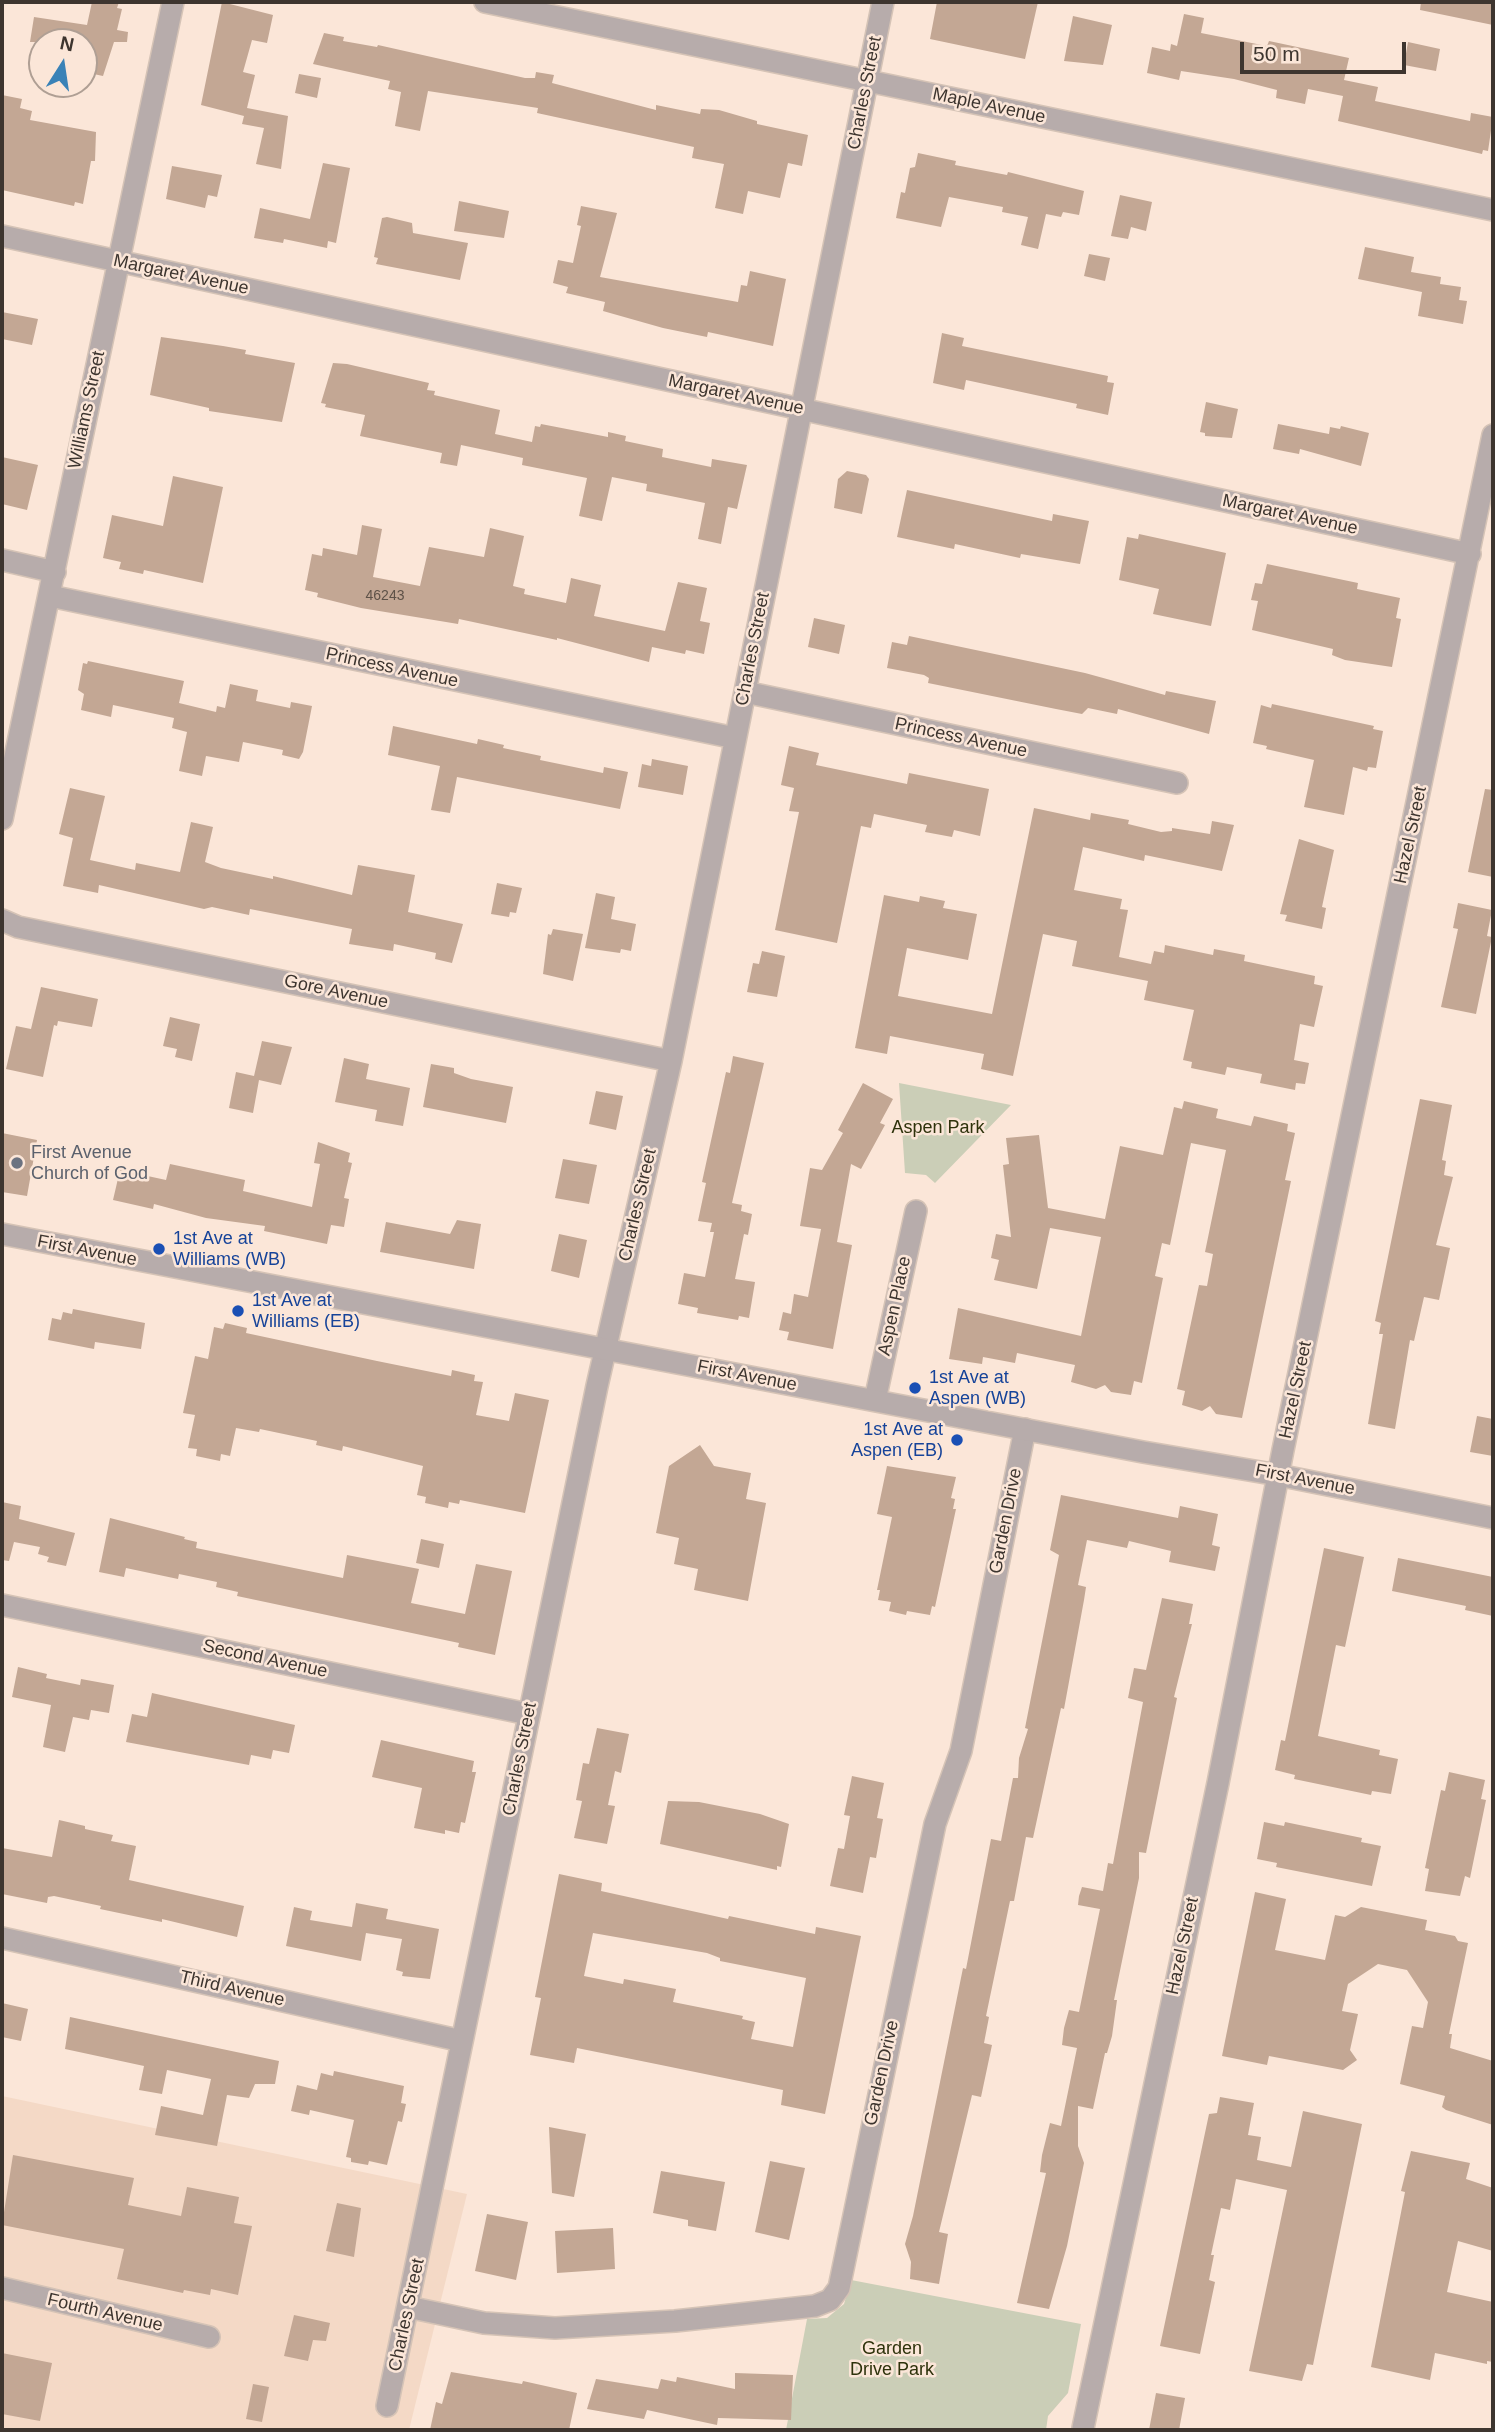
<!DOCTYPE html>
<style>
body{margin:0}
#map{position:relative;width:1495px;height:2432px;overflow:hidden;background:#fbe6d8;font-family:Helvetica,sans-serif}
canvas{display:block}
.frame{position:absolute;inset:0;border:4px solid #3d352f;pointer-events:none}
.north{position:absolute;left:28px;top:28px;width:70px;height:70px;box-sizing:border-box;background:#fbe6d8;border:2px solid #af9f94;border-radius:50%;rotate:12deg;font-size:19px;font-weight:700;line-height:28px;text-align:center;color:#3d352f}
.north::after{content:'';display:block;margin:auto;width:24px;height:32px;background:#3a82b7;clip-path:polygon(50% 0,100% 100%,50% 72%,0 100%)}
.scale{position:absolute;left:1240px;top:42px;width:166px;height:32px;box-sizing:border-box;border:4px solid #3d352f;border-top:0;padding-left:9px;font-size:21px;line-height:24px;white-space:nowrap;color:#3d352f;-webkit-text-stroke:5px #fbe6d8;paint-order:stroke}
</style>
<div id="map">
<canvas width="1495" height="2432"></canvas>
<div class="frame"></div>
<div class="north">N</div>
<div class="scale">50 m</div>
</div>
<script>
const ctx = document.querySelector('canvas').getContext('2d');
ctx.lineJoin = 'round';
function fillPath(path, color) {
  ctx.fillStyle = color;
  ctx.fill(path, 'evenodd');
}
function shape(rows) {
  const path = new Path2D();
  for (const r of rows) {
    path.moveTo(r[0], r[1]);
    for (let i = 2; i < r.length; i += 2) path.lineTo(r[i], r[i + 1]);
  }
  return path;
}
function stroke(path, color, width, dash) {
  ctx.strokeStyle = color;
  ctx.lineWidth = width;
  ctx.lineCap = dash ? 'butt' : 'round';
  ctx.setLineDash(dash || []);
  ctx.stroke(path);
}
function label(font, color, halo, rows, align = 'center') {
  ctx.font = font + ' Helvetica,sans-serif';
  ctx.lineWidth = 5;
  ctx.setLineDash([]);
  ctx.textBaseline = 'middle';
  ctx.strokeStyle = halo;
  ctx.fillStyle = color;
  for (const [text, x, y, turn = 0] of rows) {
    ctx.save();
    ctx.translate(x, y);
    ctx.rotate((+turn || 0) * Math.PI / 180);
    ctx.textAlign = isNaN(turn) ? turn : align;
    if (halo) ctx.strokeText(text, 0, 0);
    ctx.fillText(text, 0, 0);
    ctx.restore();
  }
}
fillPath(shape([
 [2,2096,467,2194,409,2430,2,2430]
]), '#f4d9c6');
fillPath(shape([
 [899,1083,1011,1105,935,1183,926,1175,905,1173],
 [851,2280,1081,2324,1068,2393,1048,2416,1046,2430,786,2430,807,2319,827,2318,844,2304]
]), '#cbceb7');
fillPath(shape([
 [92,2,119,2,117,8,122,9,117,30,128,32,127,42,114,42,103,76,84,72,84,42,30,42,34,17,87,25],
 [222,2,273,15,267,43,252,40,243,72,255,75,247,108,288,116,281,169,256,164,264,128,242,124,244,116,201,105],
 [937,2,1038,2,1025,59,930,39],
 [1421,2,1493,2,1493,25,1420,10],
 [1184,14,1204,18,1201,33,1267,46,1269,41,1349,58,1344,80,1378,87,1375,101,1470,121,1471,113,1493,117,1488,151,1483,150,1482,154,1338,121,1343,96,1308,89,1305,104,1276,98,1277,90,1234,79,1181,71,1179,80,1147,73,1152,47,1170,51,1171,44,1177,46],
 [1073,16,1112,25,1103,65,1064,61],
 [324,33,344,37,343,41,377,47,378,45,525,78,535,78,536,72,554,75,552,83,656,110,656,105,700,114,701,109,719,110,757,121,757,124,808,135,802,166,788,163,780,198,748,191,743,214,715,208,724,164,692,158,694,147,537,113,538,108,428,91,420,131,395,126,401,92,388,89,390,81,313,64],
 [1408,42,1440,49,1436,71,1404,65],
 [299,74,321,78,317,98,295,93],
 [2,95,22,99,20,108,32,111,30,120,96,132,95,161,91,161,83,204,75,202,74,206,2,190],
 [918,153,956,161,955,165,1007,175,1008,172,1084,191,1079,215,1063,212,1061,217,1046,214,1038,249,1021,245,1028,217,1002,212,1003,207,949,197,941,227,896,218,901,192,905,193,910,168,915,167],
 [323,163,350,168,336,243,328,241,327,248,284,239,283,243,254,238,260,208,310,219],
 [172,166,222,175,217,197,208,195,205,208,166,199],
 [1120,195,1152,202,1146,231,1131,227,1128,239,1111,236],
 [459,201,509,211,504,238,454,231],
 [581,206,617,213,600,277,738,302,741,285,747,286,750,271,786,279,773,346,708,332,707,337,663,328,603,311,605,302,566,293,568,287,553,283,558,260,573,263,581,226,577,225],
 [387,217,412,223,413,233,468,243,460,280,376,264,378,258,374,257,382,218],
 [1365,247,1414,257,1411,272,1441,277,1440,284,1461,287,1459,300,1467,301,1463,324,1418,316,1422,292,1358,279],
 [1089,254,1110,258,1105,281,1084,276],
 [2,312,38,319,32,345,2,339],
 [942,333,964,338,962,346,1108,376,1107,382,1114,383,1108,415,1076,408,1077,404,966,380,964,390,933,383],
 [161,337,223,346,246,350,245,354,295,363,282,422,209,411,209,408,150,395],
 [333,363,347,364,429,383,427,390,435,391,434,395,500,410,495,434,532,442,535,426,540,427,541,424,608,437,608,432,626,436,625,441,663,449,662,457,711,467,712,459,747,465,737,509,728,507,721,544,698,539,705,503,646,491,647,484,612,477,602,521,579,516,587,478,522,465,523,458,461,445,457,466,440,463,442,453,360,436,365,415,325,407,326,404,321,403],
 [1206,402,1238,409,1232,438,1205,436,1205,433,1200,432],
 [1278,424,1329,434,1330,427,1340,429,1341,426,1369,433,1361,466,1300,449,1299,454,1273,449],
 [2,457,38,465,27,510,2,504],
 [847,471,866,475,869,479,862,514,834,508,838,479],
 [173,476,223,487,203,583,144,570,143,574,119,569,121,562,103,558,112,515,163,526],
 [907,490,1052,521,1053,514,1089,521,1080,564,1021,554,1020,558,955,544,954,549,897,537],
 [362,525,382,529,373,577,420,586,429,547,484,557,490,528,524,536,513,586,525,589,524,594,566,603,571,578,601,585,594,616,665,631,678,582,707,588,700,621,710,623,704,654,686,650,685,654,652,647,649,662,557,638,557,640,459,619,458,624,446,622,361,608,317,597,318,593,305,590,312,554,322,556,323,548,357,555],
 [1139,534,1226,553,1211,626,1153,614,1159,589,1119,580,1127,537,1138,539],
 [1267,564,1358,583,1357,589,1400,598,1396,618,1401,619,1392,667,1345,660,1332,655,1333,649,1252,630,1258,601,1251,600,1255,583,1262,584],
 [814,618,845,625,839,654,808,647],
 [909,636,1085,673,1165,695,1166,691,1216,701,1209,734,1118,709,1117,714,1088,708,1082,714,1056,709,928,683,929,678,924,675,887,668,892,642,907,645],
 [88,661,184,681,179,703,216,712,217,706,225,708,230,684,258,690,256,701,290,708,291,702,312,706,303,752,299,759,282,755,283,750,243,742,239,762,206,756,202,776,179,771,187,732,172,728,174,718,113,705,111,717,81,710,84,694,78,690,83,663,87,664],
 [1272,704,1374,726,1373,729,1383,731,1376,768,1368,767,1367,771,1353,767,1344,815,1304,807,1314,760,1266,749,1267,746,1253,743,1261,705,1271,708],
 [393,726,477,744,478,739,504,745,503,748,541,756,540,760,603,773,604,767,628,772,620,809,457,777,450,813,431,810,440,766,388,755],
 [789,746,819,753,816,765,907,784,909,773,989,789,980,836,954,830,952,837,925,832,927,825,874,814,871,828,861,826,837,943,775,930,799,812,789,811,794,788,781,785],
 [652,759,688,766,683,795,638,787,642,764,651,766],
 [70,788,105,796,90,860,135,870,136,863,180,872,191,822,213,827,205,862,221,868,273,879,273,876,352,895,358,865,415,875,408,912,463,924,452,963,435,959,436,953,394,944,393,951,349,944,352,929,250,909,249,915,212,907,204,909,99,885,98,893,63,886,73,838,59,834],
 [1485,789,1493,790,1493,877,1468,872],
 [1034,808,1090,820,1091,813,1129,820,1128,824,1161,832,1172,831,1172,828,1210,834,1212,821,1234,825,1222,871,1145,855,1144,861,1083,847,1074,890,1122,899,1120,909,1128,910,1119,957,1151,964,1154,951,1164,953,1165,945,1213,955,1214,949,1245,955,1244,961,1315,976,1314,984,1323,986,1314,1027,1300,1024,1294,1060,1309,1063,1305,1084,1296,1083,1295,1090,1260,1083,1262,1074,1227,1067,1225,1075,1191,1068,1192,1062,1183,1060,1194,1010,1144,1000,1148,981,1072,966,1077,941,1043,934,1013,1076,981,1069,984,1054,890,1036,887,1054,855,1048,884,895,919,902,920,896,945,901,943,908,977,914,968,960,907,948,898,996,992,1014],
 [1299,839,1334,850,1322,907,1326,908,1322,929,1285,921,1287,915,1280,914],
 [497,883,522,888,516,913,510,912,509,917,491,914],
 [596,893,615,897,611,919,636,924,631,951,621,949,620,953,585,948],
 [1458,903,1492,910,1487,936,1492,937,1476,1014,1441,1007,1458,929,1453,928],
 [553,929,583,934,573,981,543,974,548,934,551,935],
 [762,951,785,956,777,997,747,992,753,963,759,964],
 [41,987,98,999,92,1027,58,1021,57,1026,54,1025,43,1077,6,1069,16,1026,31,1029],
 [170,1017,200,1024,192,1061,175,1057,177,1049,163,1046],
 [262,1041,292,1047,281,1085,259,1080,253,1113,229,1108,236,1072,254,1076],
 [733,1056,764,1063,732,1203,742,1205,741,1211,752,1214,748,1235,744,1234,735,1279,755,1282,749,1318,739,1316,738,1320,697,1313,698,1308,678,1304,684,1273,705,1277,714,1232,710,1232,712,1223,698,1221,706,1183,702,1182,726,1072,730,1073],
 [344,1058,369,1064,366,1079,410,1088,403,1126,375,1121,377,1110,335,1102],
 [431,1064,454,1068,454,1073,471,1079,513,1087,506,1123,423,1107],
 [863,1083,893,1099,880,1123,885,1125,861,1169,851,1164,837,1242,852,1245,833,1349,787,1340,789,1332,779,1330,783,1312,791,1314,794,1294,808,1297,821,1229,800,1226,810,1168,822,1170,843,1133,838,1130],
 [596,1091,623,1096,616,1130,589,1124],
 [1420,1099,1452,1105,1442,1160,1446,1161,1444,1175,1453,1177,1436,1245,1450,1248,1439,1300,1424,1297,1414,1341,1410,1340,1395,1429,1368,1424,1383,1334,1379,1334,1381,1323,1375,1321],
 [1184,1101,1218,1109,1216,1118,1251,1126,1254,1116,1288,1124,1287,1131,1295,1133,1285,1180,1291,1181,1242,1418,1216,1414,1210,1406,1202,1411,1182,1405,1185,1391,1177,1389,1199,1285,1207,1286,1213,1254,1205,1252,1226,1150,1191,1143,1170,1245,1162,1243,1155,1276,1163,1278,1142,1383,1134,1381,1131,1395,1111,1392,1105,1385,1096,1389,1071,1382,1075,1365,1017,1353,1015,1363,983,1357,982,1364,949,1359,958,1308,1081,1336,1101,1237,1050,1228,1037,1289,994,1280,999,1260,991,1258,996,1234,1011,1237,1003,1165,1009,1164,1006,1138,1039,1135,1048,1208,1105,1219,1120,1146,1163,1155,1174,1107,1182,1109],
 [2,1133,37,1140,27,1196,2,1192],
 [318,1142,350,1153,348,1162,352,1163,344,1198,349,1199,344,1227,331,1225,327,1244,264,1231,265,1226,206,1218,154,1204,153,1209,113,1200,120,1170,166,1180,170,1164,245,1180,243,1191,312,1207,320,1164,314,1163],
 [563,1159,597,1165,589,1204,555,1198],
 [457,1220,481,1224,474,1269,380,1252,386,1222,450,1234],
 [559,1234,587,1240,579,1278,551,1271],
 [73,1309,145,1323,141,1349,95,1342,94,1349,48,1340,52,1318,61,1320,63,1312,72,1314],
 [225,1323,247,1328,246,1333,377,1361,451,1376,452,1370,475,1375,474,1381,483,1382,476,1415,509,1421,515,1393,549,1400,525,1513,460,1500,459,1504,449,1502,448,1508,425,1503,426,1497,417,1495,423,1466,343,1446,342,1451,316,1445,317,1441,260,1429,259,1432,236,1428,230,1456,221,1454,220,1461,196,1456,197,1449,188,1448,195,1415,183,1413,195,1356,208,1359,214,1327,223,1329],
 [1477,1416,1493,1419,1493,1456,1470,1452],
 [700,1445,714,1466,751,1473,746,1499,766,1503,748,1601,694,1590,698,1569,674,1564,679,1538,656,1533,669,1466],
 [887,1466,956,1477,951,1498,955,1499,953,1509,956,1509,935,1607,932,1606,930,1615,907,1611,906,1615,889,1611,891,1602,878,1600,880,1590,877,1590,892,1517,877,1514],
 [1061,1495,1178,1518,1180,1506,1218,1514,1212,1545,1220,1547,1215,1571,1169,1562,1171,1551,1129,1541,1127,1548,1087,1540,1078,1585,1086,1587,1084,1600,1064,1709,1061,1708,1033,1838,1026,1837,1014,1901,1010,1901,986,2016,989,2017,984,2043,992,2045,981,2097,972,2095,939,2232,948,2234,939,2284,910,2279,911,2262,905,2244,913,2216,963,1968,966,1969,991,1839,1001,1841,1013,1778,1018,1778,1019,1758,1028,1729,1025,1728,1059,1555,1050,1550],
 [2,1502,21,1506,19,1519,75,1533,66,1566,47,1562,49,1557,38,1554,40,1547,14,1542,9,1561,2,1560],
 [110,1518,185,1537,184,1539,197,1542,196,1548,343,1578,347,1555,419,1569,411,1603,465,1614,476,1564,512,1571,495,1655,458,1647,459,1643,237,1596,238,1592,216,1587,217,1582,179,1574,178,1579,126,1568,124,1577,99,1572],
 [421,1539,444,1544,439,1568,416,1563],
 [1324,1548,1364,1557,1345,1647,1336,1645,1318,1736,1380,1750,1379,1755,1398,1759,1391,1794,1372,1791,1371,1795,1294,1779,1295,1775,1275,1770,1281,1740,1285,1741],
 [1398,1558,1493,1577,1493,1616,1465,1610,1466,1606,1392,1591],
 [1162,1598,1193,1604,1189,1624,1192,1624,1174,1697,1177,1698,1146,1853,1139,1852,1139,1878,1114,2000,1117,2000,1112,2036,1107,2053,1105,2053,1093,2109,1078,2106,1078,2146,1084,2163,1067,2246,1049,2309,1017,2303,1046,2173,1040,2172,1042,2155,1050,2123,1061,2126,1077,2048,1062,2045,1064,2028,1069,2010,1079,2012,1100,1909,1078,1905,1079,1896,1082,1887,1103,1891,1108,1863,1113,1864,1143,1702,1128,1698,1134,1668,1146,1670],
 [18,1667,47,1674,46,1678,80,1685,81,1679,114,1685,109,1713,91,1710,89,1720,73,1717,65,1752,43,1747,51,1705,12,1697],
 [152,1693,295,1725,289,1753,273,1750,271,1759,251,1755,249,1765,126,1742,132,1714,147,1717],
 [597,1728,629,1734,621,1773,615,1771,608,1805,615,1806,607,1844,574,1838,582,1801,576,1800,583,1763,589,1764],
 [381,1740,474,1761,472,1772,476,1772,465,1823,461,1822,459,1833,445,1830,445,1834,414,1828,422,1788,372,1777],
 [1449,1772,1485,1780,1481,1799,1486,1800,1470,1878,1465,1876,1460,1896,1425,1891,1429,1869,1425,1868,1441,1790,1445,1791],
 [852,1776,884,1783,877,1818,883,1819,876,1858,870,1857,863,1893,830,1886,838,1848,844,1849,850,1816,844,1815],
 [668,1801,699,1802,760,1814,789,1824,781,1867,777,1866,777,1870,660,1844],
 [59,1820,85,1826,85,1829,113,1835,111,1841,136,1846,129,1880,244,1906,237,1937,162,1919,162,1922,100,1909,101,1906,54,1896,48,1897,47,1903,2,1894,2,1848,52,1857],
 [1264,1822,1284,1826,1285,1822,1362,1838,1361,1842,1381,1846,1372,1886,1276,1867,1277,1863,1257,1859],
 [559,1874,602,1883,601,1891,728,1919,729,1916,815,1934,816,1927,861,1936,825,2114,781,2105,783,2090,661,2065,577,2048,574,2063,530,2055,541,1998,535,1997],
 [593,1933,707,1953,720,1958,720,1961,806,1978,793,2047,751,2039,755,2022,742,2019,743,2016,673,2002,676,1989,624,1979,623,1984,584,1976],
 [1255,1892,1286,1899,1275,1950,1325,1960,1335,1915,1345,1917,1361,1907,1427,1920,1425,1930,1455,1936,1458,1941,1468,1943,1449,2034,1452,2034,1450,2048,1493,2061,1493,2125,1446,2110,1442,2107,1445,2096,1400,2084,1412,2026,1423,2028,1428,2002,1407,1970,1378,1964,1348,1984,1342,2011,1358,2014,1350,2050,1357,2060,1343,2070,1269,2056,1267,2065,1222,2056],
 [356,1903,388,1909,386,1919,439,1929,430,1979,402,1976,403,1972,396,1970,402,1939,366,1933,361,1961,286,1946,294,1907,312,1911,310,1920,352,1927],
 [2,2003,28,2009,21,2041,2,2037],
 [70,2017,279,2061,275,2084,255,2084,249,2098,227,2095,217,2146,155,2135,161,2106,203,2115,211,2079,167,2070,162,2094,139,2090,144,2066,65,2049],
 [334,2071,404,2086,401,2103,406,2104,402,2122,398,2121,387,2165,369,2161,368,2165,351,2162,351,2158,346,2157,354,2120,310,2110,309,2115,291,2111,297,2085,317,2090,321,2073,333,2076],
 [1220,2097,1254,2103,1248,2135,1261,2137,1257,2160,1291,2167,1303,2111,1362,2124,1313,2365,1307,2364,1302,2381,1249,2371,1287,2190,1236,2179,1230,2210,1221,2208,1211,2255,1214,2255,1209,2280,1215,2282,1200,2354,1160,2346,1209,2114,1217,2113],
 [549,2127,586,2134,574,2197,552,2193],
 [1411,2151,1470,2163,1466,2179,1493,2188,1493,2251,1458,2241,1447,2292,1493,2302,1493,2362,1487,2361,1487,2364,1435,2353,1430,2380,1371,2367,1405,2192,1401,2191],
 [13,2155,134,2178,128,2205,181,2216,187,2187,239,2197,234,2223,252,2226,238,2295,211,2289,210,2295,184,2290,183,2293,117,2279,124,2249,2,2225],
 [770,2161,805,2168,789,2240,755,2232],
 [661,2171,725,2182,716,2231,688,2226,688,2220,653,2213],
 [337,2203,361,2208,354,2257,326,2251],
 [487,2214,528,2222,516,2280,475,2271],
 [613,2228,615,2269,557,2273,555,2231],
 [294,2315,330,2323,326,2341,313,2340,308,2361,284,2356],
 [2,2353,52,2363,40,2421,2,2414],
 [451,2372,522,2384,523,2381,577,2393,569,2430,430,2430,436,2402,442,2404],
 [735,2373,793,2375,791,2420,718,2418,717,2425,647,2410,644,2419,587,2409,596,2379,658,2389,661,2379,676,2382,677,2377,735,2389],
 [253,2384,269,2387,262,2422,246,2419],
 [1156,2393,1185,2398,1179,2430,1149,2430]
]), '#c3a794');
const minor = shape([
 [485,2,1493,210],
 [2,236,1470,554],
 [2,560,55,572],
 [50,596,735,738],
 [745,692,1177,783],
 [2,819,173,2],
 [2,920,18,927,671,1061],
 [875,1400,916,1211],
 [2,1605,528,1714],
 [2,1938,462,2041],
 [2,2288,209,2337],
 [408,2307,484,2323,555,2328,675,2321,815,2306,830,2300,839,2288,935,1824,961,1751,1025,1429],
 [387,2406,597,1386,671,1061,883,2],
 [1083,2428,1218,1783,1283,1450,1493,435]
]);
const tertiary = shape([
 [2,1234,1143,1452,1278,1475,1493,1518]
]);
stroke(minor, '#d5c3b6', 24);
stroke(tertiary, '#d5c3b6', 24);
stroke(minor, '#b7acab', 21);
stroke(tertiary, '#b7acab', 21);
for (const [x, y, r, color] of [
 [17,1163,7,"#6b7280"],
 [159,1249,7,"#1a4fb4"],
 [238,1311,7,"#1a4fb4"],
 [915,1388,7,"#1a4fb4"],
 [957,1440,7,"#1a4fb4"]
]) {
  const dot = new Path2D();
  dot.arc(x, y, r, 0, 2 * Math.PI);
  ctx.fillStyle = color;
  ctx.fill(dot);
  stroke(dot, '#fbe6d8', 2.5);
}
label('14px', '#5e5248', null, [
 ["46243",385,596]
]);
label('18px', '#3d352f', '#fbe6d8', [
 ["Charles Street",865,93,-79],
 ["Maple Avenue",989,106,12],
 ["Margaret Avenue",181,275,12],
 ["Margaret Avenue",736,395,12],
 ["Williams Street",87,410,-78],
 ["Margaret Avenue",1290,515,12],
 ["Charles Street",753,649,-79],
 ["Princess Avenue",392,668,12],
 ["Princess Avenue",961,738,12],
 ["Hazel Street",1411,835,-78],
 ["Gore Avenue",336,992,12],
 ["Charles Street",638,1205,-77],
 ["First Avenue",87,1251,11],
 ["Aspen Place",895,1306,-78],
 ["First Avenue",747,1376,11],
 ["Hazel Street",1296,1390,-78],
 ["First Avenue",1305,1480,11],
 ["Garden Drive",1006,1521,-79],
 ["Second Avenue",265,1659,12],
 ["Charles Street",520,1759,-79],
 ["Hazel Street",1183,1946,-78],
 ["Third Avenue",232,1989,13],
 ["Garden Drive",882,2073,-78],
 ["Fourth Avenue",105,2313,13],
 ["Charles Street",407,2315,-78]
]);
label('18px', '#2e320b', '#fbe6d8', [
 ["Aspen Park",938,1128],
 ["Garden",892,2349],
 ["Drive Park",892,2370]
]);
label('18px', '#5b616d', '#fbe6d8', [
 ["First Avenue",31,1153],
 ["Church of God",31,1174]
], 'left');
label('18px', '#164399', '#fbe6d8', [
 ["1st Ave at",173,1239],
 ["Williams (WB)",173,1260],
 ["1st Ave at",252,1301],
 ["Williams (EB)",252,1322],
 ["1st Ave at",929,1378],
 ["Aspen (WB)",929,1399],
 ["1st Ave at",943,1430,"right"],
 ["Aspen (EB)",943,1451,"right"]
], 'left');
</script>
